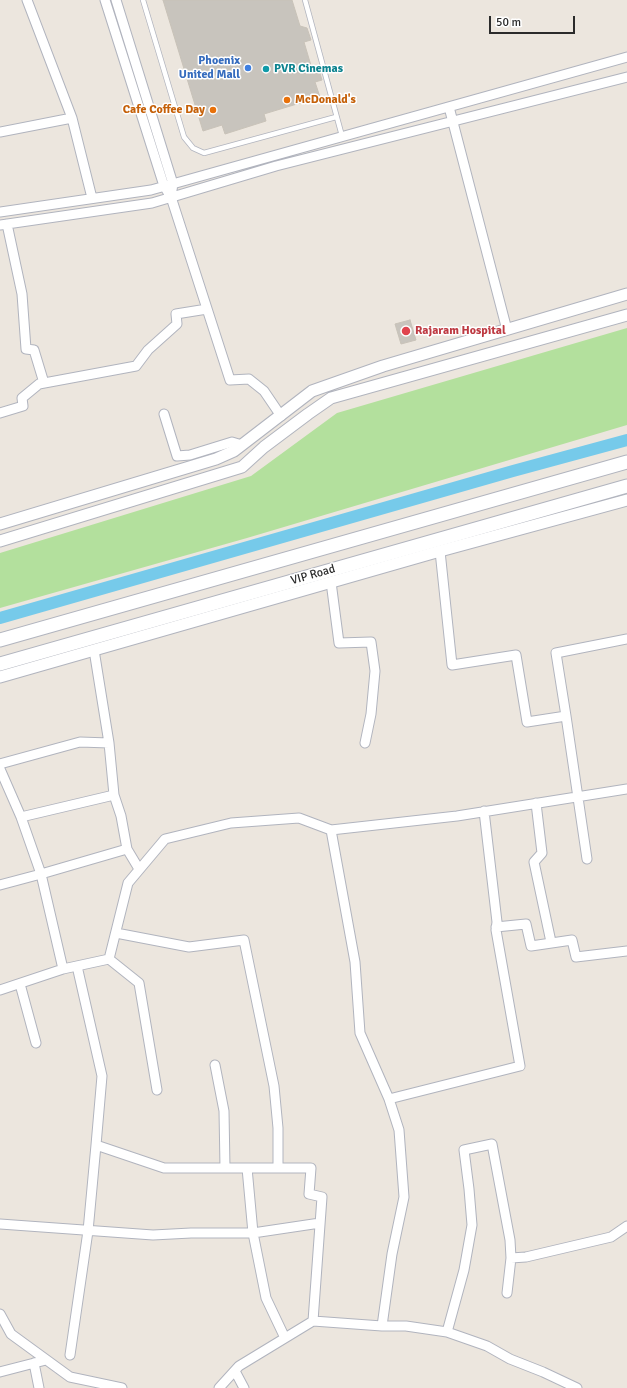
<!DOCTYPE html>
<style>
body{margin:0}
#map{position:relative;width:627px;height:1388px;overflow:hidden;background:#ece6de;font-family:Signika,sans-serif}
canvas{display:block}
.scale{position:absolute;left:489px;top:16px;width:86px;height:18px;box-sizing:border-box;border:2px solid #2b2b2b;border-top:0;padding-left:5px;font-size:12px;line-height:14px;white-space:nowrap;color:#2b2b2b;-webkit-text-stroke:3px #fff;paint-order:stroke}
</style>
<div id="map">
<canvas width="627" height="1388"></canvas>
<div class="scale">50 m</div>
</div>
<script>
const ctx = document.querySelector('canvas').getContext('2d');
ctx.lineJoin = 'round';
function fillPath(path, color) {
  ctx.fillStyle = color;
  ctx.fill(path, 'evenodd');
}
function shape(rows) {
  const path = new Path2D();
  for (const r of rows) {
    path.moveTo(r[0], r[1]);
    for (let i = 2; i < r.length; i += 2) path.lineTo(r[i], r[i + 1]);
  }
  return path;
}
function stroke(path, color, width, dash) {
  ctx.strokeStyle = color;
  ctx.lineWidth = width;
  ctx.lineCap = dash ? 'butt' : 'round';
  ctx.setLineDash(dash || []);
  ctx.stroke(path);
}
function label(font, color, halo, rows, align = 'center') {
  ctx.font = font + ' Signika,sans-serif';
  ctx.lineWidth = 3;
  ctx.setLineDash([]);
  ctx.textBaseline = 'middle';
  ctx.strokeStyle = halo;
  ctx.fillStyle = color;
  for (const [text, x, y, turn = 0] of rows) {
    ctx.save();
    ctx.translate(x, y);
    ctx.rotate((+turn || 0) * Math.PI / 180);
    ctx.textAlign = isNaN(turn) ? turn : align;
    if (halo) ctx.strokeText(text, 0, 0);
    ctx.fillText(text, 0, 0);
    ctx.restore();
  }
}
fillPath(shape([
 [627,328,627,425,247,538,0,608,0,553,251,476,337,413]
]), '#b3e09d');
stroke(shape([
 [0,618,513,471,627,440]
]), '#76caea', 12);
const building = shape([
 [163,0,292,0,300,26,307,28,311,40,304,42,312,69,318,67,322,80,315,82,320,97,264,114,266,121,225,134,222,125,203,131,163,0],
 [410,320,416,340,401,344,395,324,410,320]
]);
fillPath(building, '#c8c4bd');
stroke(building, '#c8c2b8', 1);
const service = shape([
 [143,0,184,137,193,148,204,153,336,117],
 [305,0,342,136]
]);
const minor = shape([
 [27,0,72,118,92,198],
 [105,0,164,186,171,197,230,380,249,379,264,391,281,416],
 [116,0,173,184,172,190],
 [449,107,507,330],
 [0,132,72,118],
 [0,212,151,190,627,57],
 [7,224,22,294,26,349,34,350,44,383],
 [0,225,152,203,276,166,627,77],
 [0,413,23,406,22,398,39,384,136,366,148,350,177,324,176,314,207,309],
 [164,414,177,456,190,455,232,442,242,445],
 [440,551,452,665,516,655,527,722,566,716,587,859],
 [331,582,339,643,371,642,375,671,371,714,365,743],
 [94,650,109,743,114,795],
 [566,716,556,653,627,639],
 [0,764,80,742,109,743],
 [0,769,21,817],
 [536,803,542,853,534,862,551,942],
 [127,849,121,816,114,795,21,817,41,874,127,849,139,869],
 [0,885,41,874,63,969],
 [496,927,526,924,531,946,572,940,576,957,627,951],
 [116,933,189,947,244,940,274,1086,278,1128,278,1168],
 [109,959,139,983,157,1090],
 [77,966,102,1076,96,1145,164,1168,311,1168,309,1194,322,1197,313,1321],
 [20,984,36,1043],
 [0,990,63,969,109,959,128,883,165,839,231,823,299,818,331,830],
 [215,1065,224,1111,225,1168],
 [389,1099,520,1066,496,930,497,922,484,811],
 [247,1168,253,1233,320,1223],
 [0,1224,153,1235,191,1233,253,1233,266,1298,285,1338],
 [511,1258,526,1257,611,1237,627,1226],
 [0,1314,11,1334,70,1377,122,1388],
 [382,1326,406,1326,447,1332,487,1346,510,1359,543,1372,577,1388],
 [447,1332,464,1270,472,1225,469,1189,464,1150,492,1144,510,1240,511,1258,507,1293],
 [70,1355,88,1231,96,1145],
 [34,1363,39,1388],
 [235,1371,244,1388],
 [0,1372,46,1360],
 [219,1388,239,1366,313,1321,382,1326,392,1254,404,1197,399,1130,389,1099,360,1033,355,962,331,830,457,816,627,789]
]);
const tertiary = shape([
 [0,524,216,459,234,451,312,391,383,366,627,294],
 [0,541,242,467,264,447,308,414,331,398,627,315],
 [0,677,440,551,627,500]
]);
const secondary = shape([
 [0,640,627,462],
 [0,664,627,486]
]);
stroke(service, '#b1b4be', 6);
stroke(minor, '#b1b4be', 11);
stroke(tertiary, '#b1b4be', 13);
stroke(secondary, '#b1b4be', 15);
stroke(service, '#fff', 4.5);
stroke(minor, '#fff', 9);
stroke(tertiary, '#fff', 11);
stroke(secondary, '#fff', 13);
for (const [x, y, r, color] of [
 [248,68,4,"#3f7fe0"],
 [266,69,4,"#0f9aa8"],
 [287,100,4,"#e8710a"],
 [213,110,4,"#e8710a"],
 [406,331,5,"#e0444e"]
]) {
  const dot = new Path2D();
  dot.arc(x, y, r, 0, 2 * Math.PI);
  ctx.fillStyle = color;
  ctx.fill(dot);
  stroke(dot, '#fff', 1.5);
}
label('bold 12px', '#366cbe', '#fff', [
 ["Phoenix",240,61],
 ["United Mall",240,75]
], 'right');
label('bold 12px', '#0d838f', '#fff', [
 ["PVR Cinemas",274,69]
], 'left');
label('bold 12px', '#c56008', '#fff', [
 ["McDonald's",295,100],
 ["Cafe Coffee Day",205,110,"right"]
], 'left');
label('bold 12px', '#be3a42', '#fff', [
 ["Rajaram Hospital",415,331]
], 'left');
label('12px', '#2b2b2b', '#fff', [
 ["VIP Road",313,575,-16]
]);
</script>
